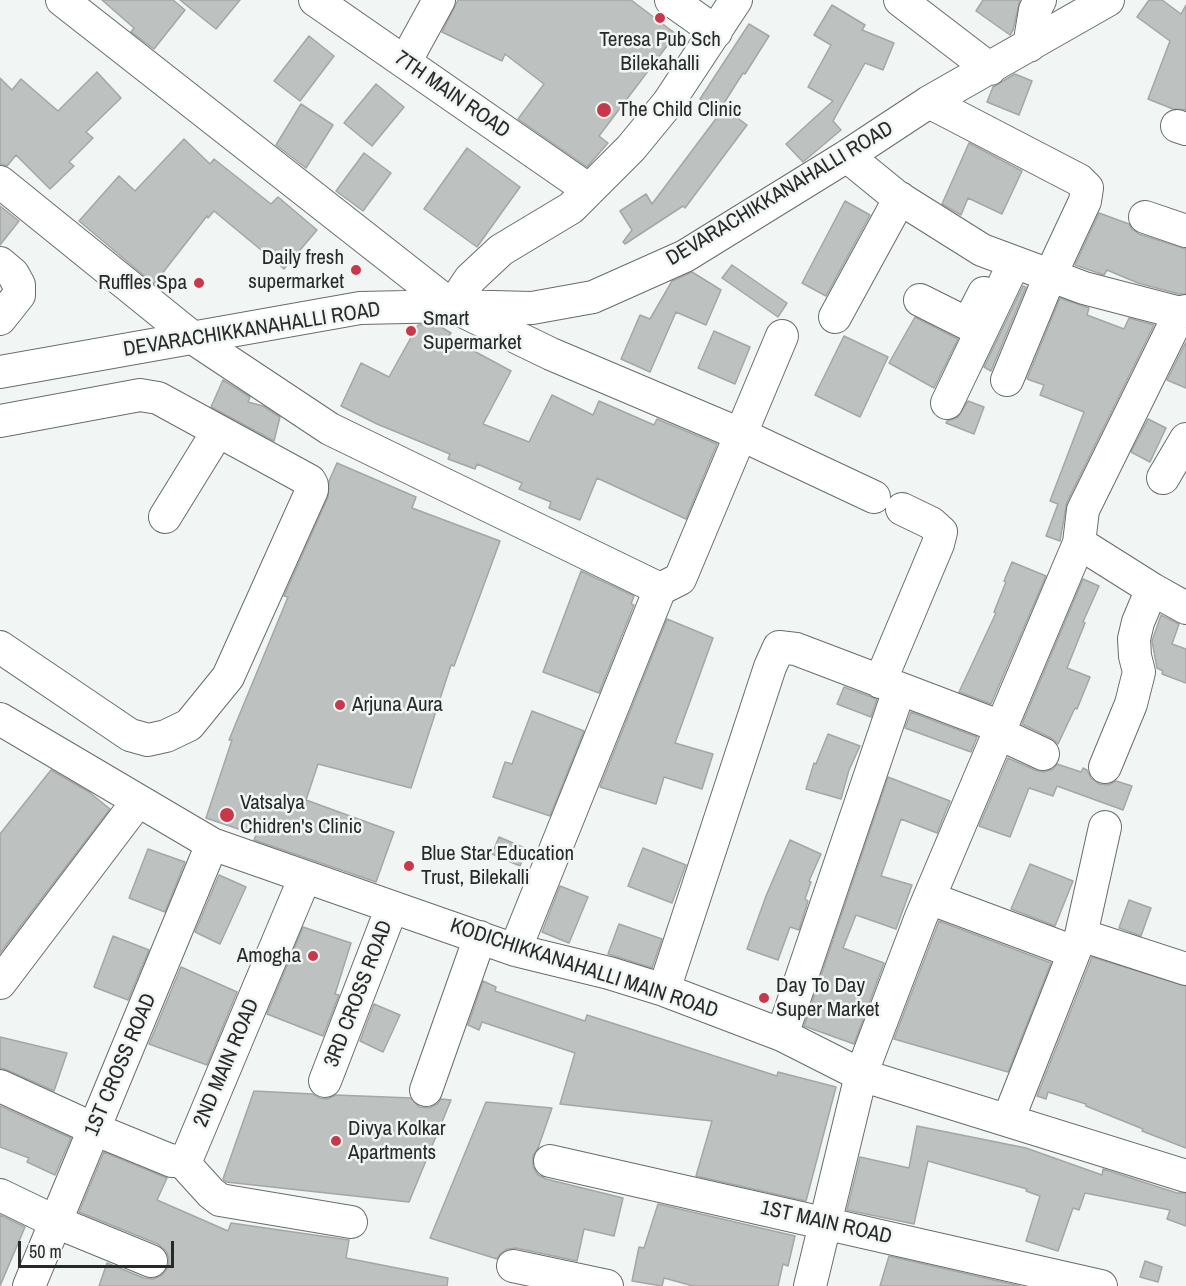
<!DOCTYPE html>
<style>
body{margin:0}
#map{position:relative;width:1186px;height:1286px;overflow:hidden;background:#f1f5f3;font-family:"Archivo Narrow",sans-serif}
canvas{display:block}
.scale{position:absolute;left:18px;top:1241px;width:156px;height:27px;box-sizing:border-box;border:3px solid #282a29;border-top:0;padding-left:8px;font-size:18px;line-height:21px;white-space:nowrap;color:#282a29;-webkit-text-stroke:4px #f1f5f3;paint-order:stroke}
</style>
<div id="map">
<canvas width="1186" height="1286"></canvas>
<div class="scale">50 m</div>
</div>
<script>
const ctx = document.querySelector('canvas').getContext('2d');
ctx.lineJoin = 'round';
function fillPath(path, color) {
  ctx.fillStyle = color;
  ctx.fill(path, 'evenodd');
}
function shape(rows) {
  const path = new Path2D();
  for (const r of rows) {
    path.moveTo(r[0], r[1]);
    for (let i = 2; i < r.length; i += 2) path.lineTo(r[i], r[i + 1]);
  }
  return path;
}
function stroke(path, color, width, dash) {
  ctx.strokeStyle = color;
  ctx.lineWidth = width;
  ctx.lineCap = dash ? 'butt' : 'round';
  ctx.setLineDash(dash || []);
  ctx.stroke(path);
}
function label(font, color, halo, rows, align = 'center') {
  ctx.font = font + ' "Archivo Narrow",sans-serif';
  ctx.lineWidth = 5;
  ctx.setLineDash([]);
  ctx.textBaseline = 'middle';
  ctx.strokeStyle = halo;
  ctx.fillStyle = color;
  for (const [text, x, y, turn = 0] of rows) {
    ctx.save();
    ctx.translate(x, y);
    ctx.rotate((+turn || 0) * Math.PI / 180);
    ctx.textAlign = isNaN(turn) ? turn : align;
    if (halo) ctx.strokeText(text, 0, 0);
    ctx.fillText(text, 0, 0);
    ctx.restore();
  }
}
const building = shape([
 [102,0,173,0,185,10,154,49,131,32,134,28,102,0],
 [180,0,240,0,216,29,180,0],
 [458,0,631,0,676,34,599,136,608,143,587,167,518,119,544,84,505,54,502,61,442,32,458,0],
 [983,0,1020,0,1013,30,1010,35,976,11,983,0],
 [1149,0,1162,0,1181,14,1186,5,1186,110,1173,109,1148,99,1170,41,1137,17,1149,0],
 [832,5,865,25,862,30,894,43,883,70,865,63,833,121,841,130,803,162,786,144,833,101,808,87,831,45,814,35,832,5],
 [749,24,769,36,745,74,743,73,719,111,700,99,749,24],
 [309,36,334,56,300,101,274,81,309,36],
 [97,72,121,98,86,132,93,138,69,162,74,166,50,189,16,155,7,166,0,164,0,78,12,90,21,79,58,111,97,72],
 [1015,74,1032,81,1019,115,987,102,993,87,1015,74],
 [376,84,404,107,372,146,344,123,376,84],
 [301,104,333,125,306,168,276,145,301,104],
 [724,108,747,125,685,208,683,206,625,244,623,242,632,230,620,211,646,194,652,204,724,108],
 [184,139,210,164,214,159,271,204,278,197,317,230,284,269,214,211,208,218,207,216,154,284,79,221,119,176,135,191,184,139],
 [969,143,1022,171,1002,214,968,198,961,215,942,204,969,143],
 [467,148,520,187,477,247,424,209,467,148],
 [364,153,391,173,363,211,336,191,364,153],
 [845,201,870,215,826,296,802,283,845,201],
 [0,206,19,221,0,245,0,206],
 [1099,213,1129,224,1132,229,1139,234,1186,249,1186,294,1179,294,1138,283,1107,270,1104,275,1075,265,1099,213],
 [732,265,787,303,778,317,722,278,732,265],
 [692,272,721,290,706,325,676,312,650,372,621,359,640,315,650,319,672,281,692,272],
 [1023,286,1026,287,991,371,984,367,1023,286],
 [1060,298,1089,308,1087,315,1124,329,1129,318,1154,325,1067,502,1060,541,1046,536,1058,504,1050,501,1084,412,1040,395,1044,385,1027,379,1060,298],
 [915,317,958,339,934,388,889,363,915,317],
 [436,324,451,333,448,337,511,371,483,424,529,442,552,395,593,415,599,401,654,425,657,419,717,444,686,519,597,478,580,520,549,508,551,502,519,489,522,483,477,464,475,469,448,459,450,454,377,424,341,406,361,363,389,377,418,325,436,324],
 [714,331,750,347,735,384,698,368,714,331],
 [844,336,888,357,860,417,815,395,844,336],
 [1186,342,1186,388,1167,380,1186,342],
 [223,380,250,397,248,402,263,406,280,417,274,441,211,407,223,380],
 [968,401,984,407,974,434,946,423,947,421,958,417,968,401],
 [1148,419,1166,428,1150,462,1131,452,1148,419],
 [337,463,416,497,412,508,500,541,454,666,451,665,411,788,318,764,306,800,394,832,376,882,254,840,256,835,206,818,232,740,229,740,288,597,284,596,328,497,329,481,337,463],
 [1012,562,1046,576,991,704,959,692,996,613,994,612,1006,582,1004,581,1012,562],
 [581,571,634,596,631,604,634,605,599,693,543,672,581,571],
 [1083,579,1099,586,1083,622,1085,623,1067,668,1090,677,1077,709,1075,708,1058,744,1051,738,1022,724,1083,579],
 [1161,615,1179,624,1172,644,1186,649,1186,683,1162,674,1163,671,1157,668,1152,641,1161,615],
 [667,619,713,638,675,743,713,754,702,789,664,777,656,804,600,787,667,619],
 [844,687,877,699,871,717,837,704,844,687],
 [532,711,584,731,550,816,493,797,505,762,512,764,532,711],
 [911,712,977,737,971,752,905,728,911,712],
 [828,734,860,746,849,770,841,799,806,789,814,763,816,764,828,734],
 [1008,758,1035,770,1044,772,1053,769,1057,764,1081,772,1083,768,1087,770,1091,778,1099,784,1108,785,1116,781,1132,786,1123,810,1057,786,1053,796,1029,788,1010,837,979,826,1008,758],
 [51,770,89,792,110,809,0,953,0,834,51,770],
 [888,777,950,801,937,833,901,819,881,876,912,885,896,929,856,915,843,948,884,963,854,1044,804,1026,888,777],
 [499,837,527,849,520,866,492,854,499,837],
 [790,840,821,854,809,881,811,882,805,899,808,901,799,930,790,927,778,960,747,949,766,896,790,840],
 [643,848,686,865,672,903,628,886,643,848],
 [148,849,185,862,165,912,129,898,148,849],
 [1030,864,1073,881,1055,926,1011,909,1030,864],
 [219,875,246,887,220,944,195,932,219,875],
 [560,886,588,897,569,943,542,932,560,886],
 [1129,900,1151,908,1141,936,1119,928,1129,900],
 [939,921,1051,963,1008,1072,894,1039,939,921],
 [619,924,662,939,652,968,608,954,619,924],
 [303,927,351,943,335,994,339,995,323,1036,267,1014,303,927],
 [113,936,149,950,128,1000,94,987,113,936],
 [1092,957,1186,986,1186,1148,1142,1131,1143,1129,1086,1106,1086,1104,1048,1092,1046,1099,1037,1096,1092,957],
 [181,967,237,992,207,1065,149,1044,181,967],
 [483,981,496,987,495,991,585,1021,587,1015,777,1076,778,1072,836,1087,806,1201,696,1176,712,1121,560,1104,575,1053,482,1022,479,1030,468,1025,483,981],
 [374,1004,400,1015,383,1052,360,1041,374,1004],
 [0,1037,67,1053,54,1091,7,1070,0,1068,0,1037],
 [254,1091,313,1094,319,1098,327,1099,336,1095,411,1098,419,1107,429,1108,437,1104,441,1099,451,1100,409,1202,226,1182,223,1179,254,1091],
 [486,1102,552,1108,538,1148,533,1156,533,1167,538,1175,546,1179,623,1198,614,1236,584,1229,577,1261,516,1248,507,1249,500,1254,497,1259,430,1238,486,1102],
 [0,1106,71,1138,55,1175,27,1162,29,1158,0,1147,0,1106],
 [917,1126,1026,1148,1102,1175,1103,1169,1177,1193,1186,1193,1186,1226,1167,1219,1170,1210,1085,1193,1079,1210,1073,1208,1058,1251,1026,1241,1040,1196,1026,1191,1027,1189,928,1161,914,1224,847,1210,860,1157,909,1168,917,1126],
 [104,1152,167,1178,157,1200,228,1231,231,1223,349,1240,346,1258,448,1278,447,1286,99,1286,107,1263,144,1278,153,1279,162,1275,168,1267,169,1259,166,1251,158,1244,79,1212,104,1152],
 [658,1204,795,1236,788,1266,783,1264,778,1286,693,1286,664,1278,662,1286,632,1281,639,1247,644,1248,658,1204],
 [0,1215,25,1227,0,1286,0,1215],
 [889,1256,1020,1286,880,1286,889,1256],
 [1145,1261,1162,1267,1158,1282,1140,1277,1145,1261]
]);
fillPath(building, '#bdc1bf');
stroke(building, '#a4a7a6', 1.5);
const minor = shape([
 [62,0,452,306,551,354,742,435,874,497],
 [315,0,589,190],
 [671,0,716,32],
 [900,0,990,69],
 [1029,46,1035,10,1040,0],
 [405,62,439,0],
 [929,102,1079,180,1087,188,1085,201,1050,276,1007,380],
 [1177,126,1186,129],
 [847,156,896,196,982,250,1084,288,1180,313],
 [0,182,193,338,330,429,660,589],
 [1145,217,1186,231],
 [0,263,13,274,19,285,19,295,0,319],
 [920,300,968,324,984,293],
 [452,306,470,279,501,250,571,208,631,148,668,103,736,0],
 [835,317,900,198],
 [0,372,360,308,452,306,532,308,593,297,685,256,847,156,929,102,1108,0],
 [947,403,1014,263],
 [0,421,140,395,158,398,310,481,312,485,312,490,228,677,189,725,166,736,148,740,130,735,0,647],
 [1163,478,1186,439],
 [165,517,218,431],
 [1079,543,1152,589,1186,608],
 [880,682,938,544,941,532,931,523,902,509],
 [0,719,212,844,515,950,609,973,664,990,782,1035,861,1075,1186,1176],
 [998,733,1043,754],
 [1105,767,1131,704,1139,672,1135,656,1134,639,1138,622,1152,589],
 [929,898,1074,952],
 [1081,935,1186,969],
 [515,950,660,589,680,579,782,336],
 [0,983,138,801],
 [664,990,770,667,779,647,796,649,1001,727],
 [782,1035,899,690],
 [325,1081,392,907],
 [0,1086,94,1129,172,1161,181,1160,188,1156,305,877],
 [426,1090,480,937],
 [1008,1120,1081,935,1105,827],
 [181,1160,211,1193,220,1200,351,1222],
 [550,1161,1101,1286],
 [0,1195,56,1222,151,1261],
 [513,1266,607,1286],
 [29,1286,212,844],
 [810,1286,861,1075,921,917,1079,543,1083,510,1180,313,1186,311]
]);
stroke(minor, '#696c6b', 34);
stroke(minor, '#fff', 32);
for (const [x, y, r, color] of [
 [660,18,6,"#c8384b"],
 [604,110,8,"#c8384b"],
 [356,270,6,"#c8384b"],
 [199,283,6,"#c8384b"],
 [411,331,6,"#c8384b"],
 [340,705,6,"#c8384b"],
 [227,815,8,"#c8384b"],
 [409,866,6,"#c8384b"],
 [313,956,6,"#c8384b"],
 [764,998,6,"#c8384b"],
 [336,1141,6,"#c8384b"]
]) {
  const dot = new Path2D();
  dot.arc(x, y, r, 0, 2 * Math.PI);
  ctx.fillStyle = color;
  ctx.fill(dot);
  stroke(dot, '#f1f5f3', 2);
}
label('21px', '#282a29', '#f1f5f3', [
 ["Teresa Pub Sch",660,40,"center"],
 ["Bilekahalli",660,64,"center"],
 ["The Child Clinic",618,110],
 ["Daily fresh",344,258,"right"],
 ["supermarket",344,282,"right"],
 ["Ruffles Spa",187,283,"right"],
 ["Smart",423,319],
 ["Supermarket",423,343],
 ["Arjuna Aura",352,705],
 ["Vatsalya",240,803],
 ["Chidren's Clinic",240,827],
 ["Blue Star Education",421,854],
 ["Trust, Bilekalli",421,878],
 ["Amogha",301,956,"right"],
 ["Day To Day",776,986],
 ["Super Market",776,1010],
 ["Divya Kolkar",348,1129],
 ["Apartments",348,1153]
], 'left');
label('21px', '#282a29', '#f1f5f3', [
 ["7TH MAIN ROAD",452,95,35],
 ["DEVARACHIKKANAHALLI ROAD",780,194,-31],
 ["DEVARACHIKKANAHALLI ROAD",252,330,-9],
 ["KODICHIKKANAHALLI MAIN ROAD",584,969,18],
 ["3RD CROSS ROAD",359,994,-69],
 ["2ND MAIN ROAD",227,1063,-67],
 ["1ST CROSS ROAD",121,1065,-67],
 ["1ST MAIN ROAD",826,1223,13]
]);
</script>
